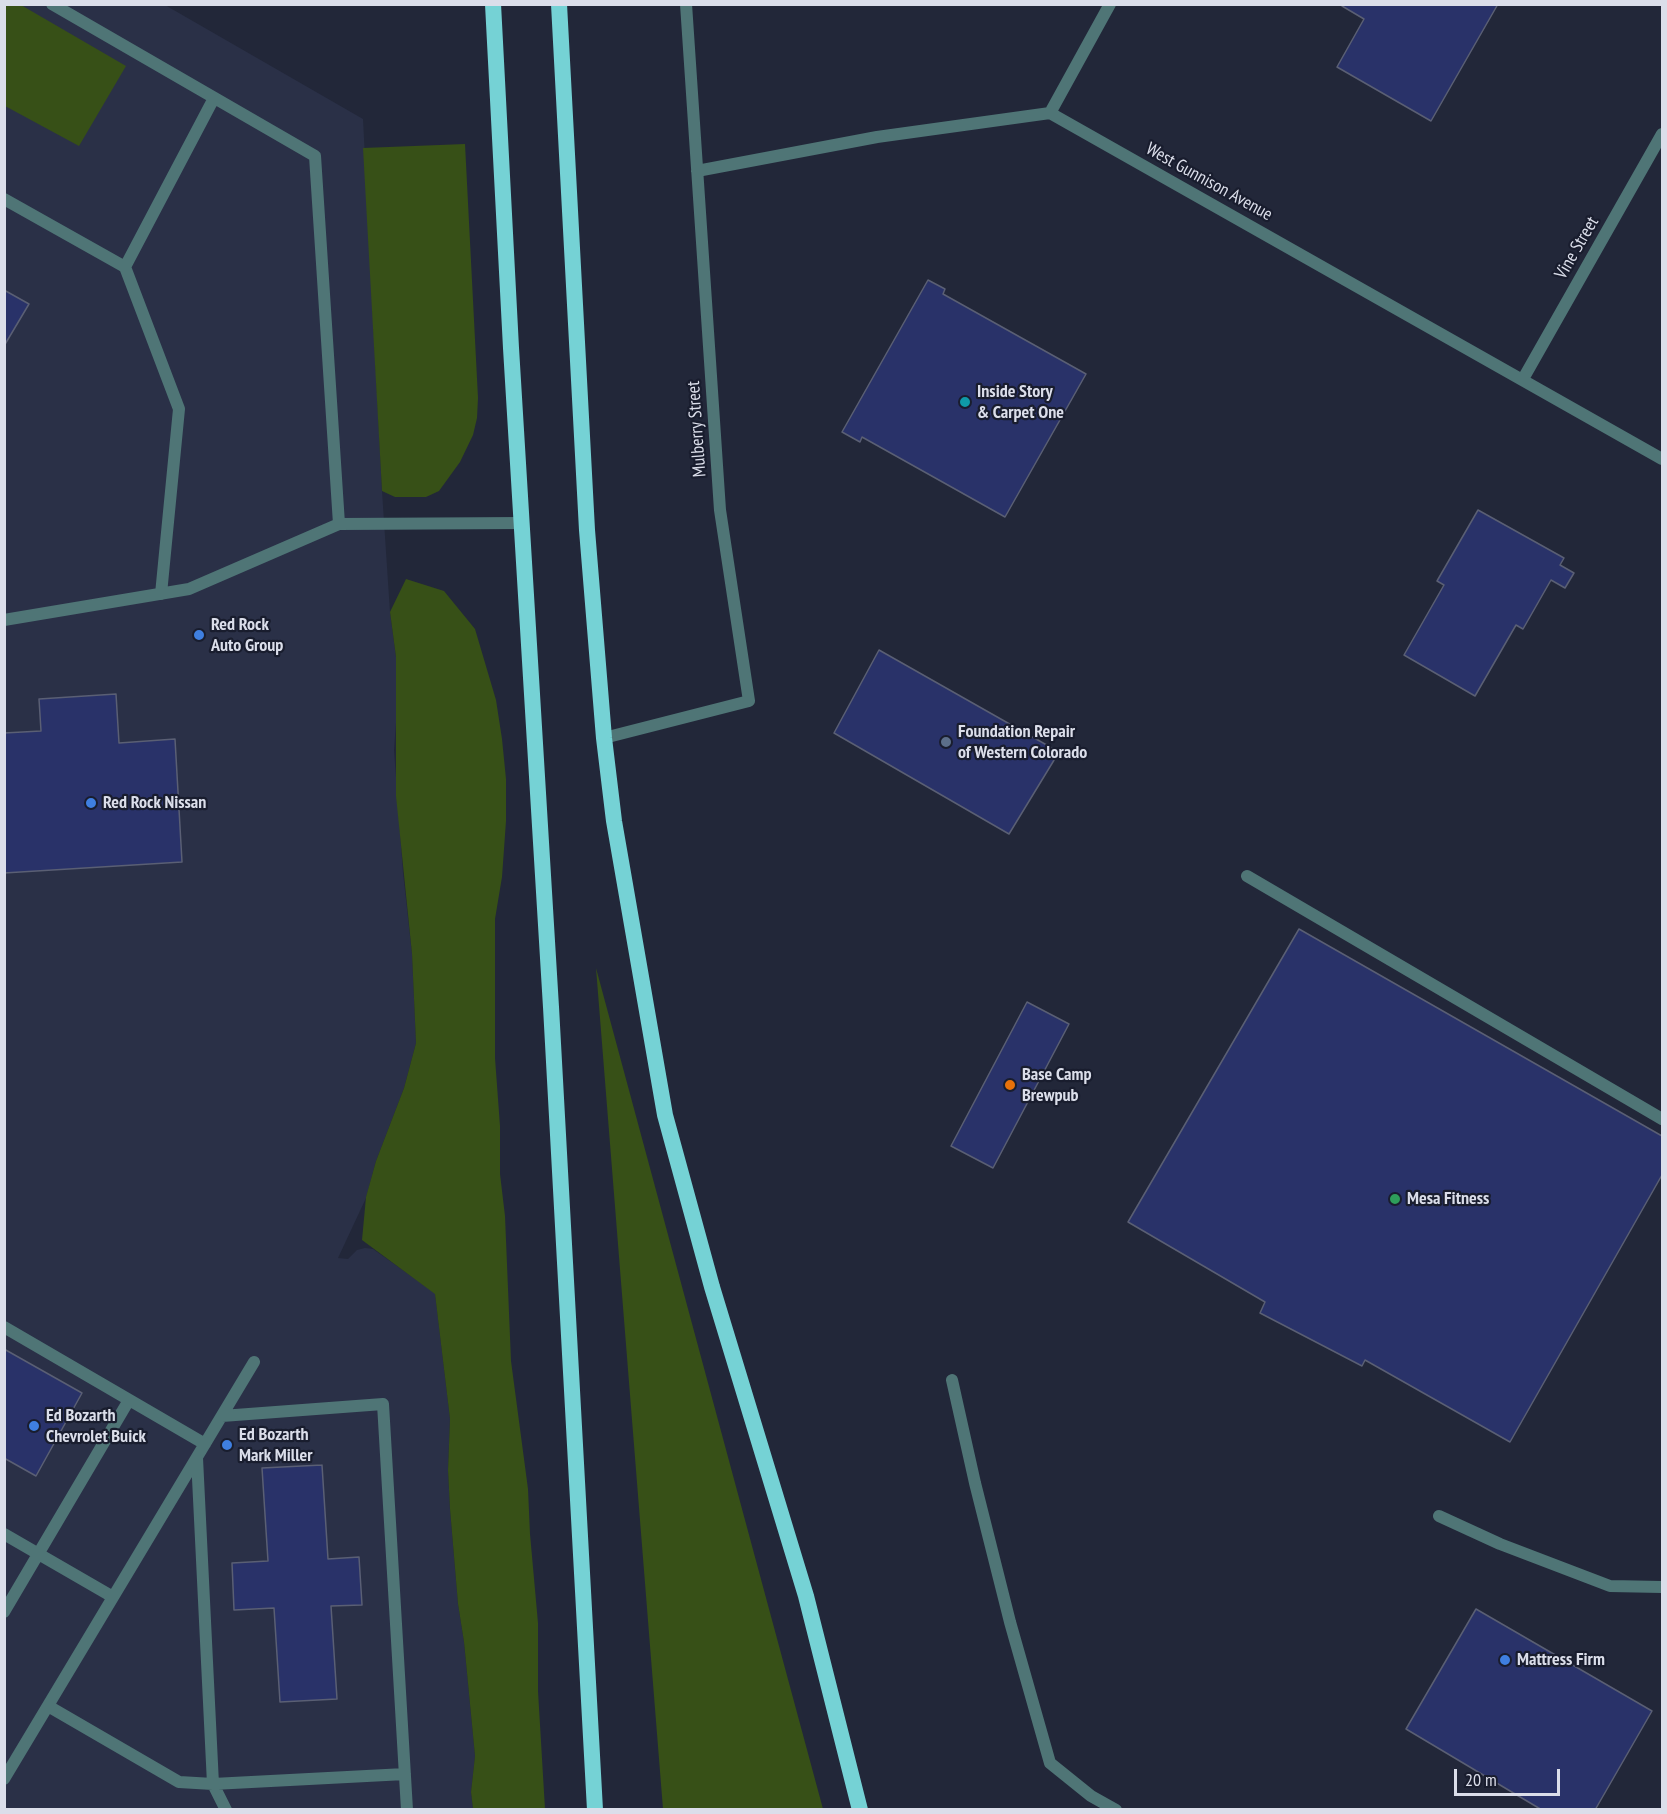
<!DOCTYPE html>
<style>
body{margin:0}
#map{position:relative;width:1667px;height:1814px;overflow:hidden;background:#222739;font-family:"PT Sans Narrow",sans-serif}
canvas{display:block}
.frame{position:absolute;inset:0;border:6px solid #dbdeea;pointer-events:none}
.scale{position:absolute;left:1454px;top:1769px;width:106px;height:27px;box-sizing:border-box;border:3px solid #dbdeea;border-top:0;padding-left:8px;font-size:18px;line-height:21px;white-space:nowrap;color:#dbdeea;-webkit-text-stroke:4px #191d2e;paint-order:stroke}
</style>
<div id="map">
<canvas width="1667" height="1814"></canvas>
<div class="frame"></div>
<div class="scale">20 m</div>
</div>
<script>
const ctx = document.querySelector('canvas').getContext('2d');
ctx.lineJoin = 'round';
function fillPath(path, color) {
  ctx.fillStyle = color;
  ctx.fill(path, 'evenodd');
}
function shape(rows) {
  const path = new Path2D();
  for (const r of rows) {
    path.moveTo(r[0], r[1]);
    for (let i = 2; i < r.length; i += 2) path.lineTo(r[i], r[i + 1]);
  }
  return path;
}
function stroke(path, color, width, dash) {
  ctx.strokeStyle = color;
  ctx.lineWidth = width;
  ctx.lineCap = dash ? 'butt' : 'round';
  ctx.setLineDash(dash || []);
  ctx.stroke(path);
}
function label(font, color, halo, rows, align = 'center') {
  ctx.font = font + ' "PT Sans Narrow",sans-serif';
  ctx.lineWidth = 4.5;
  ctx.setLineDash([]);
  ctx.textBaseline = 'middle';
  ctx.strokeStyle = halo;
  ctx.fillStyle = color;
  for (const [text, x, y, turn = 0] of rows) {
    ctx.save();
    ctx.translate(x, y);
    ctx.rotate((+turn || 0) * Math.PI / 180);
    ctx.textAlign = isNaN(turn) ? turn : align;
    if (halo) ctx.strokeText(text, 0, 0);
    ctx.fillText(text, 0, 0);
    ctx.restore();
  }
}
fillPath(shape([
 [5,5,165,5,363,119,382,491,390,612,396,657,397,709,394,750,403,873,412,954,416,1043,404,1088,376,1161,366,1198,338,1258,348,1259,357,1250,365,1248,373,1249,435,1293,450,1419,448,1470,450,1509,458,1604,464,1642,475,1756,471,1792,473,1809,5,1810]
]), '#2a3047');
fillPath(shape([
 [4,5,21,5,126,66,79,146,5,106],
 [465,144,478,398,477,418,473,435,460,462,439,491,426,497,395,497,382,491,363,148],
 [406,579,444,591,475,629,496,700,502,739,506,779,506,821,502,877,495,919,495,1058,500,1126,500,1174,505,1216,511,1361,528,1489,530,1534,538,1623,538,1691,545,1809,473,1809,471,1792,475,1756,464,1642,458,1604,450,1509,448,1470,450,1419,435,1294,362,1240,366,1197,376,1161,404,1088,416,1043,412,954,396,796,396,657,390,612],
 [596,968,823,1809,663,1809]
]), '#375017');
const building = shape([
 [1343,4,1498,4,1431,121,1337,67,1364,19,1342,6,1343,4],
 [928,280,945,289,943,294,1086,374,1005,517,862,437,860,442,842,432,928,280],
 [4,290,29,304,4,346,4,290],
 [1478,510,1564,558,1560,565,1574,573,1565,588,1551,580,1523,629,1516,625,1475,696,1404,655,1444,585,1437,581,1478,510],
 [879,650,1059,752,1009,834,834,733,879,650],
 [116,694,119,743,175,739,182,862,4,873,4,733,41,731,39,699,116,694],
 [1299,929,1662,1136,1662,1175,1510,1442,1365,1360,1362,1366,1260,1313,1265,1302,1128,1222,1299,929],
 [1027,1002,1069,1024,993,1168,951,1146,1027,1002],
 [4,1349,82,1393,36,1476,4,1458,4,1349],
 [322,1465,328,1559,359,1557,362,1605,331,1606,337,1699,280,1702,274,1608,234,1610,232,1563,268,1561,262,1468,322,1465],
 [1476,1609,1652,1711,1595,1810,1542,1810,1406,1729,1476,1609]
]);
fillPath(building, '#293269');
stroke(building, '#5a5f74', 1.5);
stroke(shape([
 [52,4,315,156,339,524,523,523],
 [4,199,125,267,214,98],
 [125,267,179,409,161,594],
 [4,620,189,589,339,524],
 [1247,876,1662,1119],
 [4,1327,205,1444],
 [952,1380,975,1483,1010,1622,1050,1763,1091,1796,1116,1810],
 [222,1416,383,1404,407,1810],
 [197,1458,213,1784,226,1810],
 [1439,1516,1500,1544,1610,1586,1662,1587],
 [4,1534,113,1597],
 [4,1612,129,1400],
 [48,1706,179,1782,213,1784,405,1774],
 [4,1779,254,1362]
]), '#4f7576', 12);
stroke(shape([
 [1050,113,1110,4],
 [697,171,877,137,1050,113,1662,459],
 [1523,379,1662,134],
 [604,738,749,701,720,510,686,4]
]), '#4f7576', 12);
stroke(shape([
 [493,4,511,348,551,1007,595,1810],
 [559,4,587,530,604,738,614,821,665,1115,712,1287,806,1596,860,1810]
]), '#75d2d5', 16);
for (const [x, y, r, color] of [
 [965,402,6,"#0f9aa8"],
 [199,635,6,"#3f7fe0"],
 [946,742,6,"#5c6f8a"],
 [91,803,6,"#3f7fe0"],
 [1010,1085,6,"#e8710a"],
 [1395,1199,6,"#2e9e5b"],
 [34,1426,6,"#3f7fe0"],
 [227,1445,6,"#3f7fe0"],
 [1505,1660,6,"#3f7fe0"]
]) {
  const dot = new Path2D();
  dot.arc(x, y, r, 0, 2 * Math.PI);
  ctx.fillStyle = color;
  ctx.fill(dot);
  stroke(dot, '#191d2e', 2);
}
label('18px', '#dbdeea', '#191d2e', [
 ["West Gunnison Avenue",1209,182,29],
 ["Vine Street",1577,248,-60],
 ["Mulberry Street",697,429,-94]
]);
label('bold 18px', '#dbdeea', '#191d2e', [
 ["Inside Story",977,392],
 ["& Carpet One",977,413],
 ["Red Rock",211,625],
 ["Auto Group",211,646],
 ["Foundation Repair",958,732],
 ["of Western Colorado",958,753],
 ["Red Rock Nissan",103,803],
 ["Base Camp",1022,1075],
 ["Brewpub",1022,1096],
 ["Mesa Fitness",1407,1199],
 ["Ed Bozarth",46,1416],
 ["Chevrolet Buick",46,1437],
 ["Ed Bozarth",239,1435],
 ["Mark Miller",239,1456],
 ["Mattress Firm",1517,1660]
], 'left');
</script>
